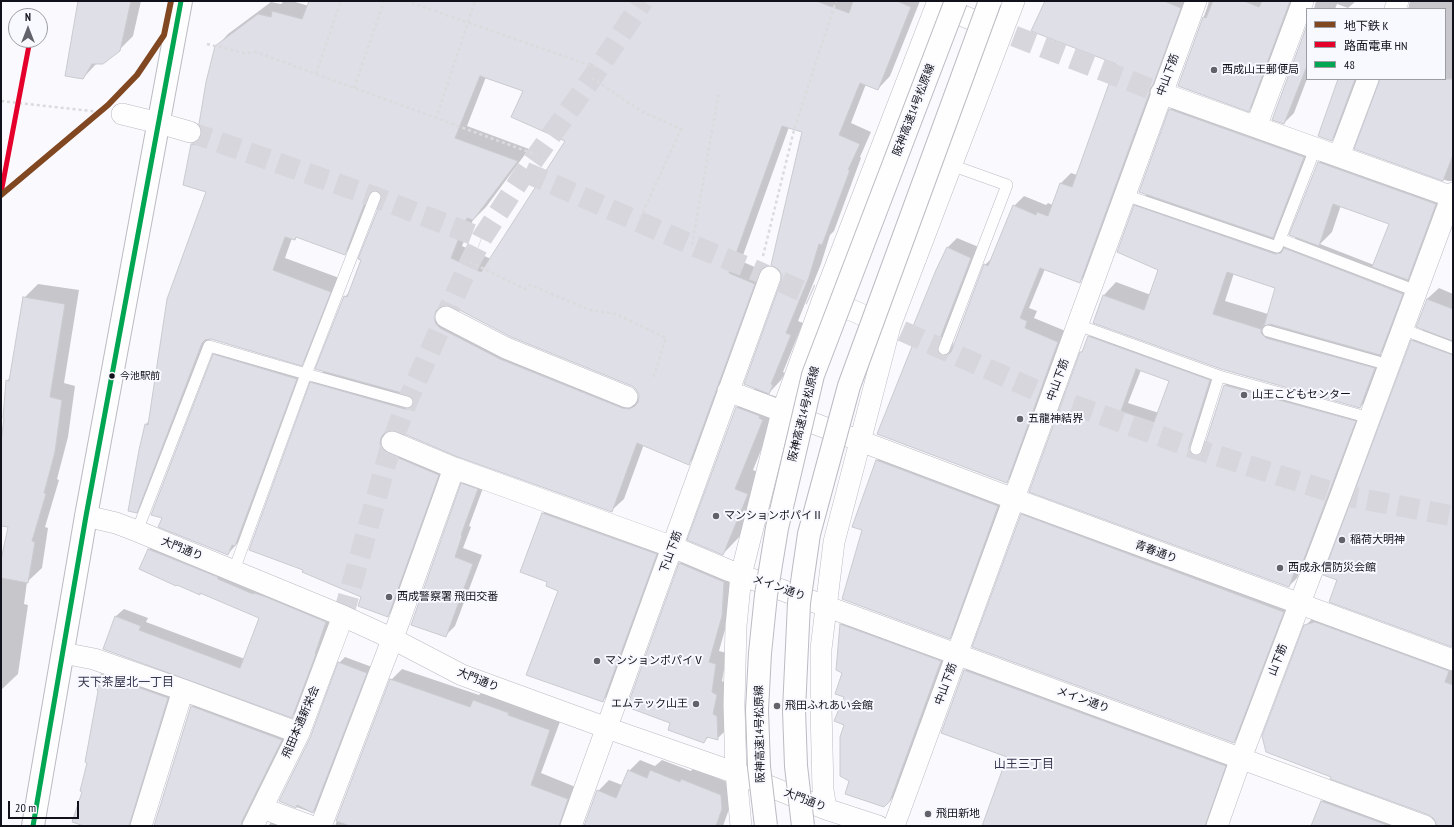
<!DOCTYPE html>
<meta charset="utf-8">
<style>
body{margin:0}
#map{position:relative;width:1454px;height:827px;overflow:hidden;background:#f9f9fe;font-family:"PT Sans Narrow","Noto Sans JP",sans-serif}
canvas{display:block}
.frame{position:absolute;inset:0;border:2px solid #11111b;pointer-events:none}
.legend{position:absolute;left:1306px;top:8px;width:140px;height:72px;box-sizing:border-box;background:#f8f8ff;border:1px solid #9c9ca4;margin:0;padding:5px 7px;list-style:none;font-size:12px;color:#11111b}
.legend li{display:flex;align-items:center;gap:8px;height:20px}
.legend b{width:20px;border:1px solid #9c9ca4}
.north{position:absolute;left:8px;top:8px;width:40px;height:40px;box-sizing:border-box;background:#f8f8ff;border:1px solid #9c9ca4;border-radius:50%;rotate:0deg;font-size:11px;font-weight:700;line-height:16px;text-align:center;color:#11111b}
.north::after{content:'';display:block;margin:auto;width:14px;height:18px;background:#62626a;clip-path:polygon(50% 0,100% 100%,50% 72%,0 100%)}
.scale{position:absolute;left:8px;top:801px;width:71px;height:18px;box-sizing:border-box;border:2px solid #11111b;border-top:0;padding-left:5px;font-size:12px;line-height:14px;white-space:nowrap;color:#11111b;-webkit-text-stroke:3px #f8f8ff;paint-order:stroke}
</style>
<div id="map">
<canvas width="1454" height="827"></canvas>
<div class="frame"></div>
<ul class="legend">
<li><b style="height:5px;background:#814721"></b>地下鉄 K</li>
<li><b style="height:5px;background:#e4002b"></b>路面電車 HN</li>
<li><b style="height:5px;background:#00a651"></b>48</li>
</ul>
<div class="north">N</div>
<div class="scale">20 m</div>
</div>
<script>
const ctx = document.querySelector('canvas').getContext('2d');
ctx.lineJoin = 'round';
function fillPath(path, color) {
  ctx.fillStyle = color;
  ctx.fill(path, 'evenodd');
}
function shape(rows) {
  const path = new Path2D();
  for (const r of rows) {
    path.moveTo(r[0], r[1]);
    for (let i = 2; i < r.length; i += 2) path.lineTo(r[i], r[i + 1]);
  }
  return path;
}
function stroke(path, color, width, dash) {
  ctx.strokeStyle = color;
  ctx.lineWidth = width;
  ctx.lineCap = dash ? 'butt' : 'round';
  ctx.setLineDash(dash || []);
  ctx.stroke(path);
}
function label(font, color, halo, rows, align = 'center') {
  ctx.font = font + ' "PT Sans Narrow","Noto Sans JP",sans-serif';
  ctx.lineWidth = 4;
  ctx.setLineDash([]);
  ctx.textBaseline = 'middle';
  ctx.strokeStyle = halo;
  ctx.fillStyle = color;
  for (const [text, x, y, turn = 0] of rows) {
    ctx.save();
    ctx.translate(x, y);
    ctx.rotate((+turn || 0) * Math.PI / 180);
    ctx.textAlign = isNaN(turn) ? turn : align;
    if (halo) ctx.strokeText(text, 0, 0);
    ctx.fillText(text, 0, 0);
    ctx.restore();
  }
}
fillPath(shape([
 [79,1,141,1,133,36,119,50,97,63,83,78],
 [284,1,292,1,309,6,310,1,920,1,890,76,878,89,866,84,851,123,871,132,860,157,861,158,834,231,830,235,821,264,798,321,803,323,783,372,785,373,781,380,768,394,778,397,781,401,753,470,766,475,741,535,723,554,737,407,756,388,782,281,803,131,789,127,741,261,766,272,701,451,689,463,644,444,624,499,611,511,397,430,392,429,395,437,450,462,400,603,388,615,362,597,311,383,324,371,345,297,350,291,383,199,382,192,377,189,357,241,345,253,297,236,295,239,292,238,285,258,342,279,314,352,302,364,211,338,149,499,136,511,140,450,146,424,149,421,208,191,192,145,203,134,216,47,228,34,271,2,281,4],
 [486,77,524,91,567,140,491,259,462,246,473,220,486,207,529,149,467,126],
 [446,304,452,305,632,385,637,389,640,397,635,396,448,311],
 [1046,1,1189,1,1090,272,1080,281,1045,269,1029,308,1037,311,1034,318,1068,332,1016,472,1006,482,915,344,947,248,957,238,981,248,948,343,954,346,985,265,993,257,1014,206,1024,196,1046,205,1048,203,1053,205,1061,183,1071,173,1077,175,1117,64],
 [1209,1,1296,1,1259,101,1249,110,1179,86,1208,5],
 [1316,1,1356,1,1348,8,1337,4,1335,9,1314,9],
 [1410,1,1453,1,1453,181,1448,181,1356,149,1381,79,1445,79,1445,9,1408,9],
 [1307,27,1307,79,1294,113,1284,123],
 [1339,79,1361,79,1341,130,1332,140],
 [1181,99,1314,146,1283,227,1274,236,1288,241,1293,240,1297,237,1290,234,1319,162,1332,149,1449,191,1421,266,1409,278,1415,281,1393,341,1380,354,1387,356,1373,394,1360,407,1094,322,1104,295,1116,282,1151,295,1159,269,1135,206,1147,194,1140,192,1170,109],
 [1341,205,1390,223,1374,265,1320,244,1332,232],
 [1234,273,1276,288,1268,314,1225,301],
 [38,284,79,290,64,383,75,386,68,437,57,479,59,480,45,527,48,528,42,568,27,582,24,604,28,605,18,674,1,690,1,560,2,560,9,527,1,525,1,450,5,418,7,381,11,376,24,298],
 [1439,288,1453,294,1453,646,1330,601,1412,340,1424,329,1427,299],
 [1097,328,1218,372,1199,445,1203,448,1205,447,1225,385,1233,377,1363,413,1309,557,1303,564,1297,578,1289,586,1030,491,1081,352,1084,349,1089,337],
 [1141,370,1171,381,1159,413,1128,403],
 [221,348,303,372,242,538,228,554,163,517,214,355],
 [891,447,1011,492,963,624,949,638,863,530,854,526,877,460],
 [471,475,486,480,469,526,471,527,463,548,482,555,455,626,446,635,462,484],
 [557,500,670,540,616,688,602,701,559,590,549,581,522,572,543,513],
 [1034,503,1295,600,1246,730,1234,742,1022,515],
 [157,541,333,614,300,709,292,716,104,649,116,616,124,609,148,618,146,622,245,659,261,617,140,569,149,549],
 [691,552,735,571,732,605,719,651,727,653,722,681,728,684,728,728,717,739,709,737,704,741,672,723,628,707,680,563],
 [852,613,952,650,901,789,890,801,850,781,846,724,845,696,841,624],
 [1317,614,1453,658,1453,826,1438,826,1438,824,1305,626],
 [982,653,1242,748,1215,826,983,826,1009,756,942,732,965,670],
 [345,657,372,667,319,807,313,813,280,801,311,739,339,663],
 [113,664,179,686,148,826,87,826,83,791,102,675],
 [402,669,479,695,485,689,561,719,541,773,578,788,578,826,335,826,391,680],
 [203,695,293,728,259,826,155,826,192,706],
 [640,760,655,766,662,760,691,771,693,768,732,784,733,798,723,826,585,826,598,791,609,780,622,785,629,771],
 [1334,790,1431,826,1312,826,1322,801],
 [280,812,317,826,268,826]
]), '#0003');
const building = shape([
 [78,1,131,1,120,51,103,64,92,64,83,79,65,76,78,1],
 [309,1,816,1,849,13,853,1,897,1,911,7,878,90,860,83,839,135,860,144,848,170,850,170,822,245,819,244,809,277,786,333,791,335,771,384,773,385,769,394,744,384,781,281,782,275,779,270,771,265,802,132,782,126,729,273,755,284,689,465,637,443,612,512,458,457,397,431,391,430,385,432,381,438,380,444,383,450,387,453,439,475,388,617,358,606,361,597,302,572,303,570,249,550,310,382,405,409,409,409,414,404,414,400,409,395,315,369,344,296,347,297,361,260,358,259,382,199,381,193,378,191,374,190,368,194,345,255,296,237,295,240,285,237,273,270,331,292,302,366,211,339,205,340,202,343,137,513,128,511,139,450,145,424,148,425,167,299,206,192,183,185,191,144,195,145,195,142,199,140,202,135,202,129,199,124,206,82,215,46,258,14,271,17,272,11,302,19,309,1],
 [480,76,523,91,511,117,565,141,481,272,451,258,467,218,473,220,518,161,455,138,480,76],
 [446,305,452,306,511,337,632,386,636,389,639,395,638,402,635,406,629,409,622,408,500,359,440,328,436,324,434,318,436,311,440,307,446,305],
 [1045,1,1164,1,1181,8,1153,85,1150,89,1149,94,1080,283,1040,268,1020,318,1027,321,1025,328,1058,342,1007,483,877,434,913,344,907,341,936,270,947,247,971,258,937,346,938,353,945,356,948,355,951,352,984,264,988,266,1013,205,1036,215,1037,212,1048,216,1060,183,1072,187,1116,64,1031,31,1045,1],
 [1213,1,1244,1,1259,7,1262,1,1290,1,1249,112,1178,86,1203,17,1206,18,1213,1],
 [1307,25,1307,66,1284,124,1272,120,1307,25],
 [1338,79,1355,79,1332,141,1318,136,1338,79],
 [1380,79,1453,79,1453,155,1443,181,1354,149,1380,79],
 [1169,109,1304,157,1273,238,1139,192,1169,109],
 [1318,162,1436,204,1408,280,1372,267,1389,224,1333,204,1319,246,1289,235,1318,162],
 [1134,205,1275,254,1281,253,1284,248,1403,294,1380,355,1270,324,1264,326,1275,288,1227,272,1213,314,1261,329,1261,333,1266,338,1375,368,1360,408,1221,369,1093,323,1103,295,1144,310,1158,270,1117,252,1134,205],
 [23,297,65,304,50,397,62,400,55,452,44,493,46,494,32,541,35,542,28,583,1,578,1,560,8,527,1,526,1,442,4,418,3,418,6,380,9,381,23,297],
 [1427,299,1453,309,1453,341,1416,327,1427,299],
 [1088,336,1210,380,1189,447,1189,451,1194,456,1198,456,1203,451,1224,385,1356,421,1301,567,1297,565,1289,587,1029,492,1080,352,1082,352,1088,336],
 [1136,369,1169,381,1154,422,1121,411,1136,369],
 [1411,340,1453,355,1452,647,1329,602,1337,580,1323,575,1411,340],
 [213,354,297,379,235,546,232,545,228,555,158,527,162,518,151,515,213,354],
 [736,407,760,416,759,418,763,420,735,489,748,494,723,555,687,540,736,407],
 [876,460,998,506,950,639,842,599,862,530,852,527,876,460],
 [461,483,478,489,461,535,462,536,455,557,473,564,446,637,411,625,461,483],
 [542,513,657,554,603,702,526,675,558,591,546,586,547,582,520,572,542,513],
 [1021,514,1284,612,1234,743,972,647,1021,514],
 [148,549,218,577,218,579,253,594,254,593,266,597,326,622,315,654,316,654,292,718,103,649,115,616,141,626,139,630,240,668,259,618,200,593,200,595,177,585,176,586,139,569,148,549],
 [679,563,724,582,722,616,709,662,716,664,712,692,717,695,713,714,717,716,718,740,707,737,704,743,668,730,670,723,627,707,679,563],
 [1315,622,1449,671,1445,682,1453,685,1453,826,1437,826,1434,819,1429,815,1330,779,1331,777,1266,752,1262,736,1304,625,1315,622],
 [840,624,941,661,890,801,884,807,845,794,849,781,840,776,840,737,844,725,834,721,844,697,835,694,842,673,836,670,840,624],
 [338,662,367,673,313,813,297,805,296,808,279,801,310,738,338,662],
 [964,670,1226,766,1205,826,982,826,1007,757,941,733,964,670],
 [101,674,168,698,129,826,84,826,72,822,82,792,80,791,87,763,85,762,98,691,97,690,101,674],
 [390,679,470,707,473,700,509,713,508,715,550,730,531,785,568,799,559,826,350,826,336,821,390,679],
 [191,706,282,740,242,821,241,826,154,826,191,706],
 [628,770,647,778,650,770,680,782,681,779,721,795,722,809,716,826,584,826,597,790,616,798,628,770],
 [1321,801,1390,826,1311,826,1321,801]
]);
fillPath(building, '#dedfe7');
stroke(building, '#cacad1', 1);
stroke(shape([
 [1014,36,1161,93],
 [190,132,375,197,482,238],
 [525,172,692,245,759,272,811,295],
 [902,331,1051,397,1196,449,1341,495,1453,516],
 [343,616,392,442,407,402,470,262,482,238,525,172,592,78,643,1]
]), '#d6d6dc', 21, [21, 10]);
const lane = shape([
 [1125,195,1277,247,1315,149],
 [1280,239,1416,291],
 [1078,325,1219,376,1370,418],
 [1402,329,1453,348],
 [1268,331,1389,365],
 [944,349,1007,185,951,165],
 [1196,449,1219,376],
 [137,531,209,346,306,374,407,402],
 [234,570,306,374,375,197]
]);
const street = shape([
 [946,9,990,27],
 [1395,9,1398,1],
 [1161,93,1453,197],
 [122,114,159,123,190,132],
 [1256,127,1303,1],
 [1339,156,1368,79],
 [835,303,879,322],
 [446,317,506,348,627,397],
 [728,391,1014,499,1453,660],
 [392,442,454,468],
 [86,516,116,523,137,531,343,616,393,639,462,675,607,728,736,773,826,809,878,826],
 [63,653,94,659,183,690,299,733],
 [262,808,311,826],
 [826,809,823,790,821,708,821,649,834,542,890,326,1014,1],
 [141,826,183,690],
 [253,826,299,733,343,616],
 [321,826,397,627,454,468,673,547,730,571,1425,826],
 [571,826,770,277],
 [741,826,736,773,734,705,736,626,741,575,782,412,823,299,938,1],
 [894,826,1196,1],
 [1217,826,1241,758,1341,495,1453,193]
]);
const secondary = shape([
 [33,826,86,516,181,1]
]);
stroke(lane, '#bbbbc3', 12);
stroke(street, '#bbbbc3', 22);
stroke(secondary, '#bbbbc3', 24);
stroke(shape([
 [406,1,598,68],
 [15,33,16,34],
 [207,44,244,53,256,52,537,155],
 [316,74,341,1],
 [592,78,641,111,681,129,639,221],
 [354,88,384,1],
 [1,101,100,112],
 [436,119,475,1],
 [692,245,719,91],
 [763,256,794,130,836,1],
 [470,262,525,289,530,285,590,310,616,314,666,338,653,379]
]), '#dbdbdd', 2.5, [3, 3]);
stroke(lane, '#fefeff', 11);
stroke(street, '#fefeff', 21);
stroke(secondary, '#fefeff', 22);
const highwayBridge = shape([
 [766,826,759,767,757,710,760,653,766,595,777,528,813,375,956,1],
 [803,826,796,766,794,710,799,603,809,534,849,386,990,1]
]);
stroke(highwayBridge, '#bbbbc3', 24, []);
stroke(highwayBridge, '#fefeff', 22);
stroke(shape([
 [33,826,86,516,181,1]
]), '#00a651', 5);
stroke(shape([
 [1,193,30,40]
]), '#e4002b', 5);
stroke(shape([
 [1,195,108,105,137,75,164,35,171,1]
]), '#814721', 6);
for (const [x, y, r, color] of [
 [1214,70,4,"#62626a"],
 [112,376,3.5,"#11111b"],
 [1244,395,4,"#62626a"],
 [1020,419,4,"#62626a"],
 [716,516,4,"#62626a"],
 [1342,540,4,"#62626a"],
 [1280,568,4,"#62626a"],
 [389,597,4,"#62626a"],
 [597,661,4,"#62626a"],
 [696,704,4,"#62626a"],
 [777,706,4,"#62626a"],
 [928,814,4,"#62626a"]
]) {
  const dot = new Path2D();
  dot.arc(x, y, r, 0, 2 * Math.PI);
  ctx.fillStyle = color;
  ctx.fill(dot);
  stroke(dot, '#f8f8ff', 1.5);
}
label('10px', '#11111b', '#f8f8ff', [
 ["今池駅前",120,376]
], 'left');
label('11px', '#11111b', '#f8f8ff', [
 ["西成山王郵便局",1222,70],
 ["山王こどもセンター",1252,395],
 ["五龍神結界",1028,419],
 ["マンションポパイⅡ",724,516],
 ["稲荷大明神",1350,540],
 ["西成永信防災会館",1288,568],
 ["西成警察署 飛田交番",397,597],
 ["マンションポパイⅤ",605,661],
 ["エムテック山王",688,704,"right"],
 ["飛田ふれあい会館",785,706],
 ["飛田新地",936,814]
], 'left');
label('11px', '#11111b', '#f8f8ff', [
 ["中山下筋",1168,75,-70],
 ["阪神高速14号松原線",914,110,-69],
 ["中山下筋",1058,380,-70],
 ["阪神高速14号松原線",804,414,-76],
 ["大門通り",182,549,22],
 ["下山下筋",671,552,-70],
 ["青春通り",1156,552,20],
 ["メイン通り",779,588,20],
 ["山下筋",1278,660,-69],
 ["大門通り",478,680,22],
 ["中山下筋",946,684,-70],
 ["メイン通り",1083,700,20],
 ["飛田本通新栄会",301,722,-67],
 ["阪神高速14号松原線",760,734,-91],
 ["大門通り",805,800,21]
]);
label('12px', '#36364f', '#f8f8ff', [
 ["天下茶屋北一丁目",126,683],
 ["山王三丁目",1024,765]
]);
</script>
